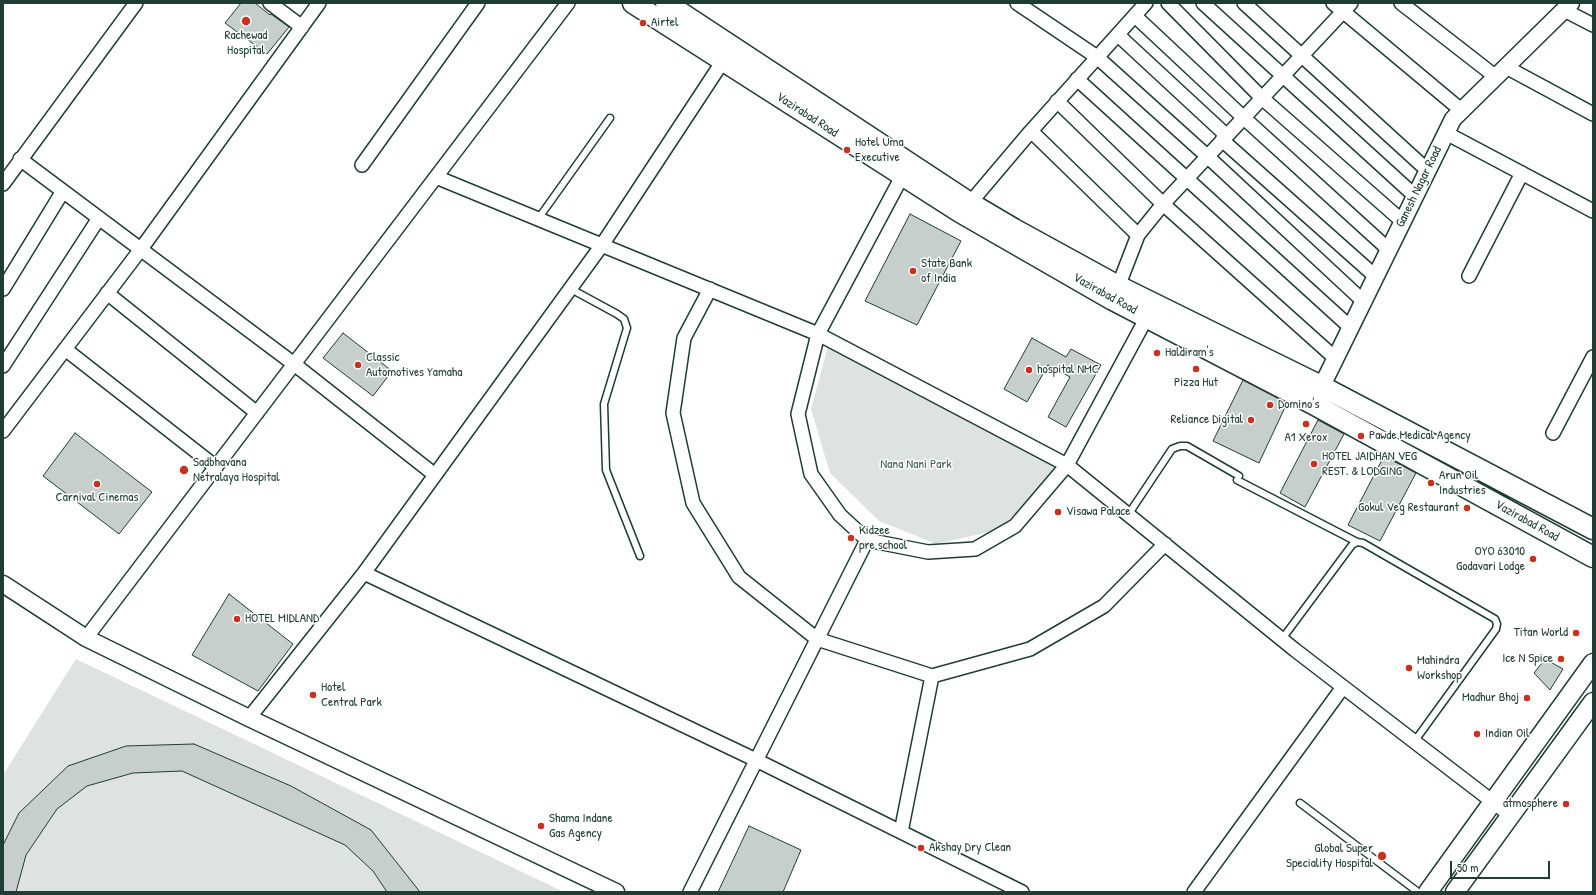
<!DOCTYPE html>
<style>
body{margin:0}
#map{position:relative;width:1596px;height:895px;overflow:hidden;background:#fff;font-family:"Patrick Hand",sans-serif}
canvas{display:block}
.frame{position:absolute;inset:0;border:4px solid #1f3d34;pointer-events:none}
.scale{position:absolute;left:1450px;top:861px;width:100px;height:18px;box-sizing:border-box;border:2px solid #1f3d34;border-top:0;padding-left:5px;font-size:12px;line-height:14px;white-space:nowrap;color:#1f3d34;-webkit-text-stroke:3px #fff;paint-order:stroke}
</style>
<div id="map">
<canvas width="1596" height="895"></canvas>
<div class="frame"></div>
<div class="scale">50 m</div>
</div>
<script>
const ctx = document.querySelector('canvas').getContext('2d');
ctx.lineJoin = 'round';
function fillPath(path, color) {
  ctx.fillStyle = color;
  ctx.fill(path, 'evenodd');
}
function shape(rows) {
  const path = new Path2D();
  for (const r of rows) {
    path.moveTo(r[0], r[1]);
    for (let i = 2; i < r.length; i += 2) path.lineTo(r[i], r[i + 1]);
  }
  return path;
}
function stroke(path, color, width, dash) {
  ctx.strokeStyle = color;
  ctx.lineWidth = width;
  ctx.lineCap = dash ? 'butt' : 'round';
  ctx.setLineDash(dash || []);
  ctx.stroke(path);
}
function label(font, color, halo, rows, align = 'center') {
  ctx.font = font + ' "Patrick Hand",sans-serif';
  ctx.lineWidth = 3;
  ctx.setLineDash([]);
  ctx.textBaseline = 'middle';
  ctx.strokeStyle = halo;
  ctx.fillStyle = color;
  for (const [text, x, y, turn = 0] of rows) {
    ctx.save();
    ctx.translate(x, y);
    ctx.rotate((+turn || 0) * Math.PI / 180);
    ctx.textAlign = isNaN(turn) ? turn : align;
    if (halo) ctx.strokeText(text, 0, 0);
    ctx.fillText(text, 0, 0);
    ctx.restore();
  }
}
fillPath(shape([
 [828,346,1057,465,1033,497,998,530,936,544,879,521,830,473,811,409],
 [76,659,564,892,3,892,3,775]
]), '#dee3e2');
const building = shape([
 [241,3,255,3,270,15,271,14,289,27,267,54,225,23,241,3],
 [910,214,961,241,917,325,865,301,910,214],
 [343,333,392,371,373,396,323,358,343,333],
 [1032,338,1066,357,1071,349,1101,365,1066,427,1048,417,1070,377,1048,365,1027,402,1004,389,1032,338],
 [1243,380,1287,403,1259,463,1213,441,1243,380],
 [1318,420,1344,434,1305,507,1280,493,1318,420],
 [75,433,152,492,119,534,43,476,75,433],
 [1384,456,1416,473,1380,541,1348,525,1384,456],
 [229,594,293,644,258,691,192,655,229,594],
 [1545,659,1563,669,1550,690,1534,673,1545,659],
 [194,744,291,786,371,830,420,892,387,892,373,871,345,845,182,771,133,773,87,786,57,809,26,855,16,892,3,892,3,845,19,813,68,766,126,746,194,744],
 [749,826,801,850,783,892,718,892,749,826]
]);
fillPath(building, '#c7cfcc');
stroke(building, '#1f3d34', 1);
const service = shape([
 [538,219,610,118],
 [571,289,617,314,624,319,627,328,604,404,606,470,640,556],
 [1237,480,1357,542],
 [1128,515,1172,449,1180,446,1187,446,1239,476],
 [1282,639,1352,545,1357,542,1363,543,1495,619,1497,624,1496,629,1414,742],
 [1300,803,1418,892]
]);
const minor = shape([
 [270,3,302,27],
 [1017,3,1097,57,1207,156,1363,301],
 [1168,3,1262,98,1402,221],
 [1203,3,1415,196],
 [1244,3,1427,170],
 [1333,3,1461,110],
 [1401,3,1496,77],
 [1564,10,1593,25],
 [1135,16,1244,118,1388,249],
 [1118,35,1226,135],
 [1506,67,1593,114],
 [1077,79,1350,327],
 [1057,101,1163,204,1335,358],
 [1031,131,1138,235],
 [1446,133,1593,211],
 [1222,140,1375,276],
 [20,159,294,364,435,475],
 [362,165,478,3],
 [906,169,818,334,798,414,811,474,840,515,867,540,928,552,975,549,1015,526,1067,465,1147,317],
 [436,177,818,334,1067,465,1295,650,1510,815],
 [3,184,136,3],
 [970,203,1031,131,1146,3],
 [1469,276,1522,173],
 [3,289,63,191],
 [710,289,684,338,673,413,693,503,739,577,817,639,932,676,1030,649,1104,606,1165,544],
 [1116,292,1138,235,1163,204,1351,3],
 [107,293,257,413],
 [65,349,216,467],
 [3,366,99,218],
 [3,431,141,249,319,3],
 [1553,433,1593,357],
 [364,573,756,760,1022,892],
 [86,638,568,3],
 [249,718,364,573,602,245,723,61],
 [901,832,932,676],
 [690,892,867,540],
 [1194,892,1343,687]
]);
const tertiary = shape([
 [1317,396,1453,119,1571,3],
 [3,584,86,638,249,718,616,892]
]);
const secondary = shape([
 [1428,892,1593,663],
 [1455,892,1593,702]
]);
const primary = shape([
 [633,3,960,212,1113,300,1313,404,1593,557],
 [666,3,970,203,1014,229,1118,286,1321,386,1593,529]
]);
stroke(service, '#1f3d34', 9);
stroke(minor, '#1f3d34', 16);
stroke(tertiary, '#1f3d34', 19);
stroke(secondary, '#1f3d34', 21);
stroke(primary, '#1f3d34', 23);
stroke(service, '#fff', 6);
stroke(minor, '#fff', 13);
stroke(tertiary, '#fff', 16);
stroke(secondary, '#fff', 18);
stroke(primary, '#fff', 20);
for (const [x, y, r, color] of [
 [246,21,5,"#c8321e"],
 [643,23,4,"#c8321e"],
 [847,150,4,"#c8321e"],
 [913,271,4,"#c8321e"],
 [1157,353,4,"#c8321e"],
 [358,365,4,"#c8321e"],
 [1196,369,4,"#c8321e"],
 [1029,370,4,"#c8321e"],
 [1270,405,4,"#c8321e"],
 [1251,420,4,"#c8321e"],
 [1306,424,4,"#c8321e"],
 [1361,436,4,"#c8321e"],
 [1314,464,4,"#c8321e"],
 [184,470,5,"#c8321e"],
 [1431,483,4,"#c8321e"],
 [97,484,4,"#c8321e"],
 [1467,508,4,"#c8321e"],
 [1058,512,4,"#c8321e"],
 [851,538,4,"#c8321e"],
 [1533,559,4,"#c8321e"],
 [237,619,4,"#c8321e"],
 [1576,633,4,"#c8321e"],
 [1561,659,4,"#c8321e"],
 [1409,668,4,"#c8321e"],
 [313,695,4,"#c8321e"],
 [1527,698,4,"#c8321e"],
 [1477,734,4,"#c8321e"],
 [1566,804,4,"#c8321e"],
 [541,826,4,"#c8321e"],
 [921,848,4,"#c8321e"],
 [1382,856,5,"#c8321e"]
]) {
  const dot = new Path2D();
  dot.arc(x, y, r, 0, 2 * Math.PI);
  ctx.fillStyle = color;
  ctx.fill(dot);
  stroke(dot, '#fff', 1.5);
}
label('13px', '#1f3d34', '#fff', [
 ["Airtel",651,23],
 ["Rachewad",246,36,"center"],
 ["Hospital",246,51,"center"],
 ["Hotel Uma",855,143],
 ["Executive",855,158],
 ["State Bank",921,264],
 ["of India",921,279],
 ["Haldiram's",1165,353],
 ["Classic",366,358],
 ["Automotives Yamaha",366,373],
 ["hospital NMC",1037,370],
 ["Pizza Hut",1196,383,"center"],
 ["Domino's",1278,405],
 ["Reliance Digital",1243,420,"right"],
 ["Pawde Medical Agency",1369,436],
 ["A1 Xerox",1306,438,"center"],
 ["HOTEL JAIDHAN VEG",1322,457],
 ["REST. & LODGING",1322,472],
 ["Sadbhavana",193,463],
 ["Netralaya Hospital",193,478],
 ["Arun Oil",1439,476],
 ["Industries",1439,491],
 ["Carnival Cinemas",97,498,"center"],
 ["Gokul Veg Restaurant",1459,508,"right"],
 ["Visawa Palace",1066,512],
 ["Kidzee",859,531],
 ["pre school",859,546],
 ["OYO 63010",1525,552,"right"],
 ["Godavari Lodge",1525,567,"right"],
 ["HOTEL MIDLAND",245,619],
 ["Titan World",1568,633,"right"],
 ["Ice N Spice",1553,659,"right"],
 ["Mahindra",1417,661],
 ["Workshop",1417,676],
 ["Hotel",321,688],
 ["Central Park",321,703],
 ["Madhur Bhoj",1519,698,"right"],
 ["Indian Oil",1485,734],
 ["atmosphere",1558,804,"right"],
 ["Shama Indane",549,819],
 ["Gas Agency",549,834],
 ["Akshay Dry Clean",929,848],
 ["Global Super",1373,849,"right"],
 ["Speciality Hospital",1373,864,"right"]
], 'left');
label('13px', '#1f3d34', '#fff', [
 ["Vazirabad Road",807,115,33],
 ["Ganesh Nagar Road",1419,187,-64],
 ["Vazirabad Road",1105,294,29],
 ["Vazirabad Road",1527,521,29]
]);
label('13px', '#455e57', '#fff', [
 ["Nana Nani Park",916,465]
]);
</script>
